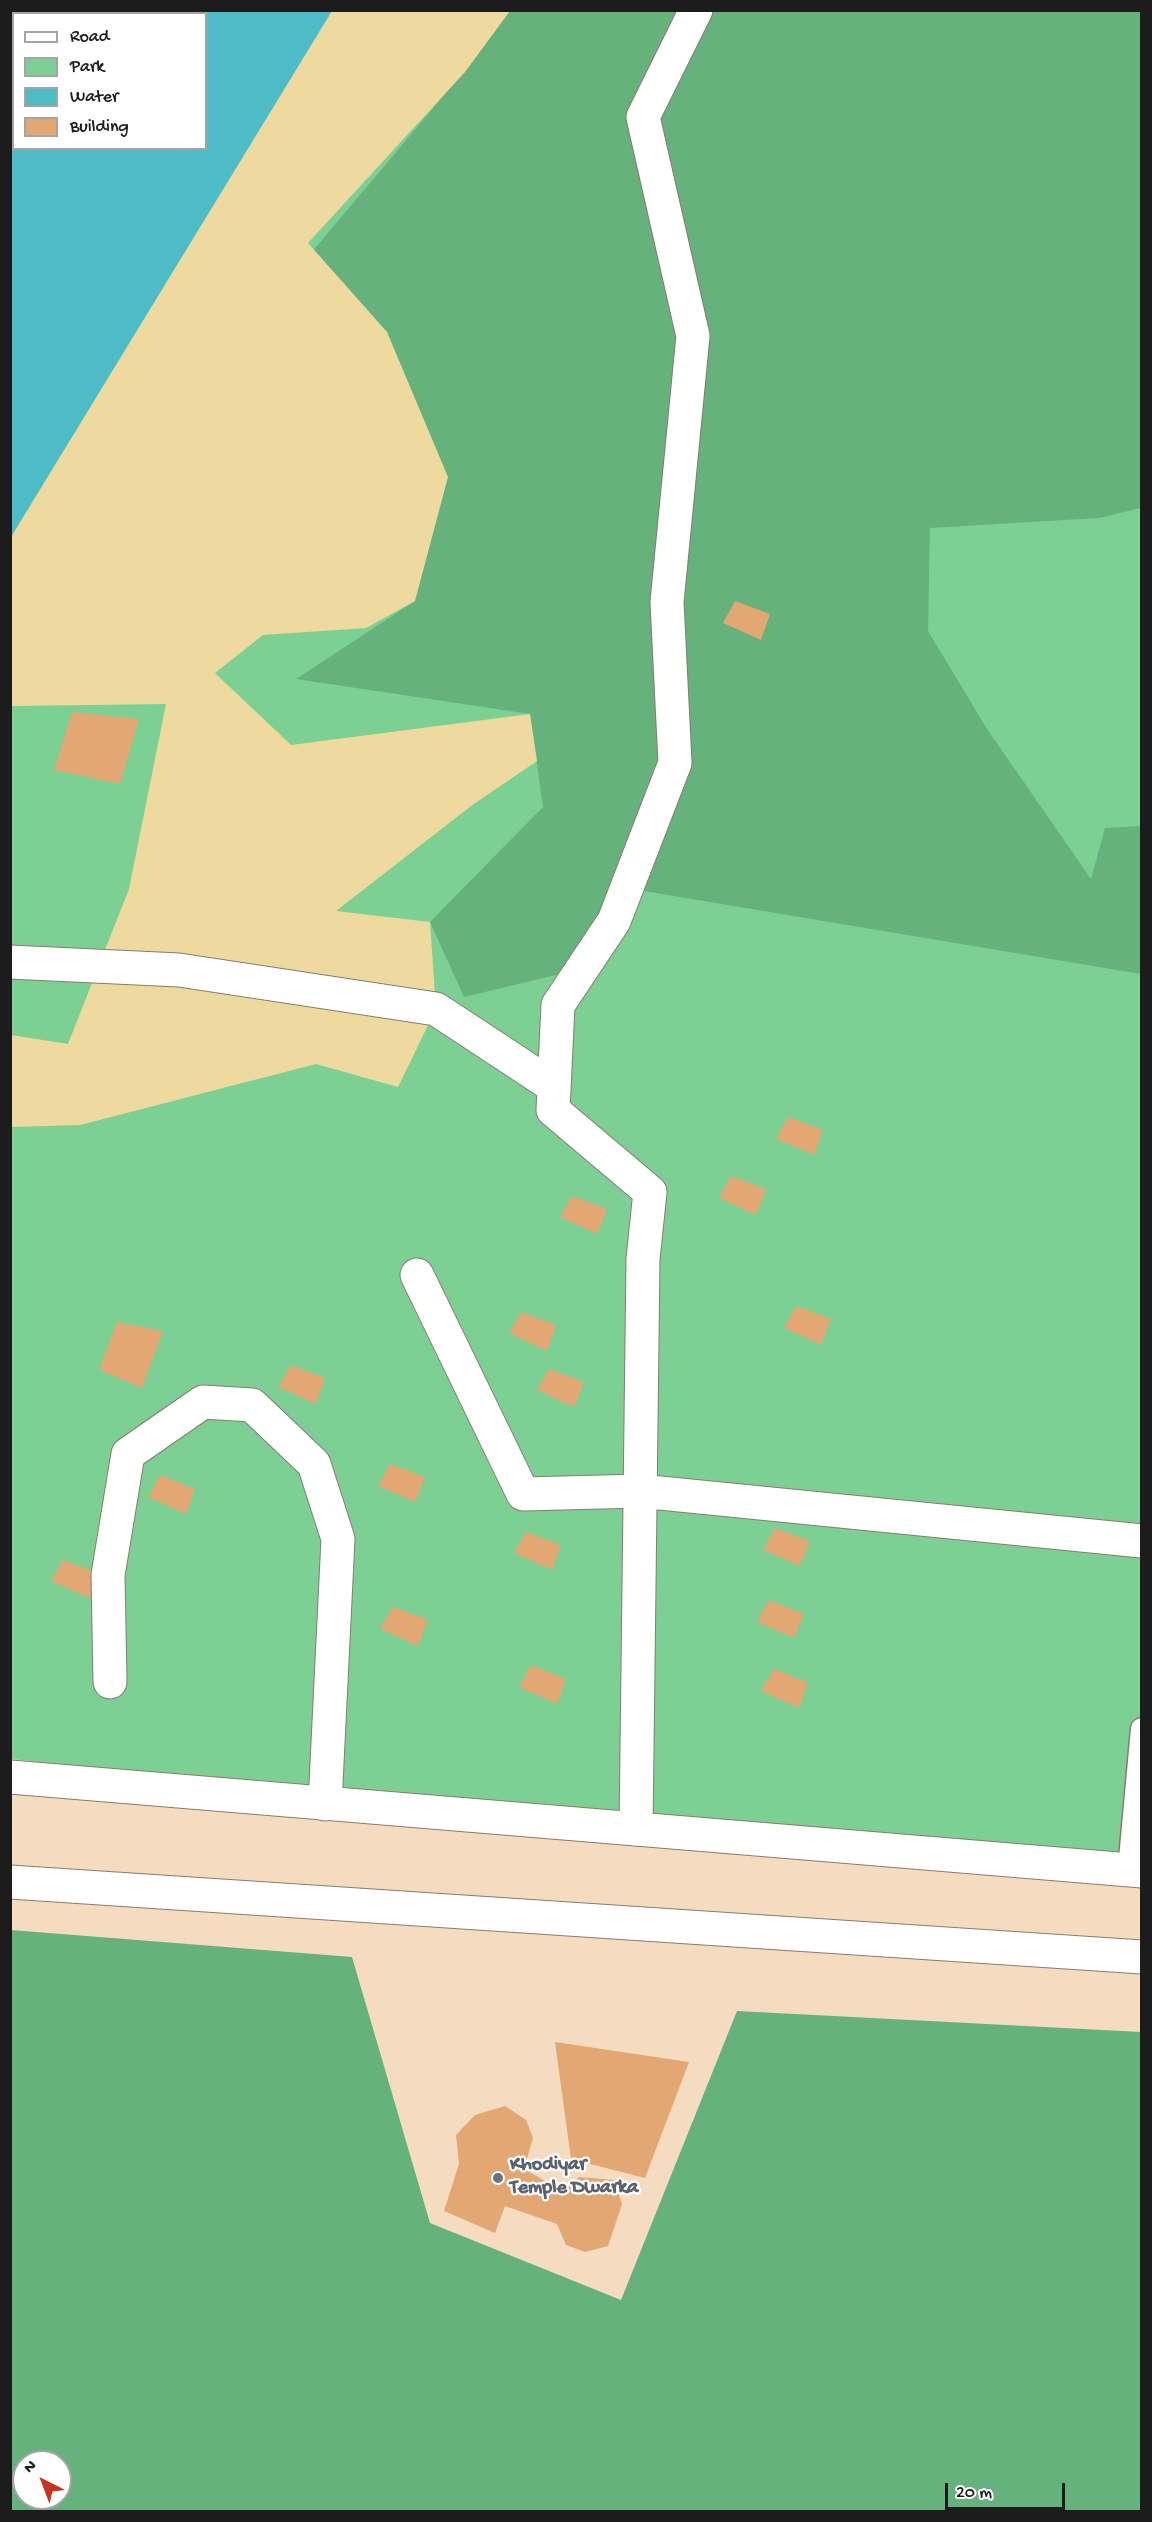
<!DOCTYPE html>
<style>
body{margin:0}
#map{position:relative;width:1152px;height:2522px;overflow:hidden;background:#f5dcc0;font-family:"Gochi Hand",sans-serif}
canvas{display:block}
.frame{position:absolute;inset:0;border:12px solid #1c1c1c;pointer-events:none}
.legend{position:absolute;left:12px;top:12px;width:195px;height:138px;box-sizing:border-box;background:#fff;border:2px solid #a4a4a4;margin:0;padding:8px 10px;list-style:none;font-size:18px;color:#1c1c1c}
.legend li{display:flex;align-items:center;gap:12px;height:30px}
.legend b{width:30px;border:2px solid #a4a4a4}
.north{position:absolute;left:12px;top:2450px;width:60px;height:60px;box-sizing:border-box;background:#fff;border:2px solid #a4a4a4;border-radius:50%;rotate:318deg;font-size:16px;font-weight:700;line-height:24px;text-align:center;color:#1c1c1c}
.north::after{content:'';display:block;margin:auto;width:21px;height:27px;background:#c8321e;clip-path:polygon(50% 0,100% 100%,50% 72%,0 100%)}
.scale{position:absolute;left:945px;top:2483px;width:120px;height:27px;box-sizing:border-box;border:3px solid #1c1c1c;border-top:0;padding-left:8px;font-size:18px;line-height:21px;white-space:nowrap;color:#1c1c1c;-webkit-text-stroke:4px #fff;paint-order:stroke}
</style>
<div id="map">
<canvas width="1152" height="2522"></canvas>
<div class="frame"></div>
<ul class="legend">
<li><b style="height:8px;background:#fff"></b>Road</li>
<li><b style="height:16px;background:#7cd093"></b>Park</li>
<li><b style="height:16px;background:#4ebcc7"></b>Water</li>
<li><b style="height:16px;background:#e2a772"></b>Building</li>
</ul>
<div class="north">N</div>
<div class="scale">20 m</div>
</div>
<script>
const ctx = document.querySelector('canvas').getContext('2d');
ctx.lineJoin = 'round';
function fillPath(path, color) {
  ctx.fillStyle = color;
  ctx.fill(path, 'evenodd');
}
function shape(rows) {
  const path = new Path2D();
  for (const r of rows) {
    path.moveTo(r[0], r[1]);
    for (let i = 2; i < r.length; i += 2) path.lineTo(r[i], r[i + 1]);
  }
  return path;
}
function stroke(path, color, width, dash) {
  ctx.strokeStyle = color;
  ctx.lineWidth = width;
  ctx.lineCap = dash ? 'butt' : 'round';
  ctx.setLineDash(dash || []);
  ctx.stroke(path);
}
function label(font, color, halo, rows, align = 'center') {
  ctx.font = font + ' "Gochi Hand",sans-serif';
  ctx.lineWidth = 4.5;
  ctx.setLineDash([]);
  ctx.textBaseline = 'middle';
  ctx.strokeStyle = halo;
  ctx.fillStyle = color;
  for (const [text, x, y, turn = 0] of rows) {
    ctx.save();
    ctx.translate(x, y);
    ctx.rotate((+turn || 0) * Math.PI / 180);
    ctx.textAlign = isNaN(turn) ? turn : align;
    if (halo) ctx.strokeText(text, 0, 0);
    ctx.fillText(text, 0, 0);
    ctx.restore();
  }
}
fillPath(shape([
 [356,11,1141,11,1141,1873,833,1846,11,1759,10,566]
]), '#7cd093');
fillPath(shape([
 [503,11,1141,11,1141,508,1099,518,930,528,928,631,987,729,1091,879,1105,828,1141,826,1141,974,626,888,581,969,464,997,430,922,543,807,530,714,296,679,415,601,306,259,445,94],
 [11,1930,352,1957,430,2223,621,2300,737,2011,1141,2032,1141,2511,11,2511],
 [24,2462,60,2462,60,2498,24,2498]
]), '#65b27d');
fillPath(shape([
 [332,11,510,11,465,72,308,243,387,332,448,477,415,601,366,628,263,635,215,673,291,745,530,714,537,761,471,806,336,911,430,922,436,1009,398,1087,316,1064,80,1125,11,1127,11,1035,68,1044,129,889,166,704,11,706,10,537]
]), '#eeda9e');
fillPath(shape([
 [11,10,332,11,11,537,10,11],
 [14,14,206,14,206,148,14,148]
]), '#4ebcc7');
fillPath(shape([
 [735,601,770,614,761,640,723,623],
 [72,712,139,719,120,784,54,770],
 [788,1117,823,1130,814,1155,776,1139],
 [731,1176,766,1189,756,1215,719,1198],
 [572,1196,607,1209,597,1234,560,1217],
 [796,1306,831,1319,821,1345,784,1328],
 [521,1312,556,1325,547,1351,509,1333],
 [117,1322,163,1331,142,1388,99,1370],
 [291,1365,325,1378,316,1404,278,1387],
 [549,1369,584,1382,574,1407,537,1390],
 [390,1464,425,1477,415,1502,378,1486],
 [160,1475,195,1489,186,1514,148,1497],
 [775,1528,810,1541,800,1566,763,1550],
 [526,1532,561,1545,552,1570,514,1553],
 [63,1560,98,1573,89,1598,51,1581],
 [769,1600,804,1614,794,1638,757,1622],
 [393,1607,428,1620,418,1646,380,1629],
 [531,1665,566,1679,557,1704,519,1687],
 [774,1669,808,1683,799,1708,761,1691],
 [555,2042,689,2062,645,2178,571,2159],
 [505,2106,526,2120,533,2138,524,2169,563,2191,579,2177,614,2180,622,2204,608,2246,585,2252,566,2245,557,2224,505,2206,495,2233,444,2211,459,2164,456,2135,475,2115]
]), '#e2a772');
const service = shape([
 [1129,1870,1142,1729]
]);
const minor = shape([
 [10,962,179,970,436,1009,553,1086],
 [417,1275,523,1494,640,1491,1142,1541],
 [110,1682,108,1575,128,1454,203,1402,252,1405,314,1464,338,1539,325,1804],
 [636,1829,643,1259,650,1192,553,1110,558,1005,614,921,675,763,667,602,693,336,643,117,696,10]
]);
const trunk = shape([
 [10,1777,1142,1871],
 [10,1882,1142,1957]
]);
stroke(service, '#887c6e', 25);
stroke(minor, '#887c6e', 35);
stroke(trunk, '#887c6e', 35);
stroke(service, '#fff', 22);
stroke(minor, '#fff', 33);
stroke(trunk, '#fff', 33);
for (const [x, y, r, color] of [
 [498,2178,6,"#6b7280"]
]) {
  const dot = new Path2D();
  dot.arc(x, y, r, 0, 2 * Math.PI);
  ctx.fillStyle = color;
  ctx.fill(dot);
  stroke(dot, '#fff', 2);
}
label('bold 20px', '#5b616d', '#fff', [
 ["Khodiyar",510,2166],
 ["Temple Dwarka",510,2189]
], 'left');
</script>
